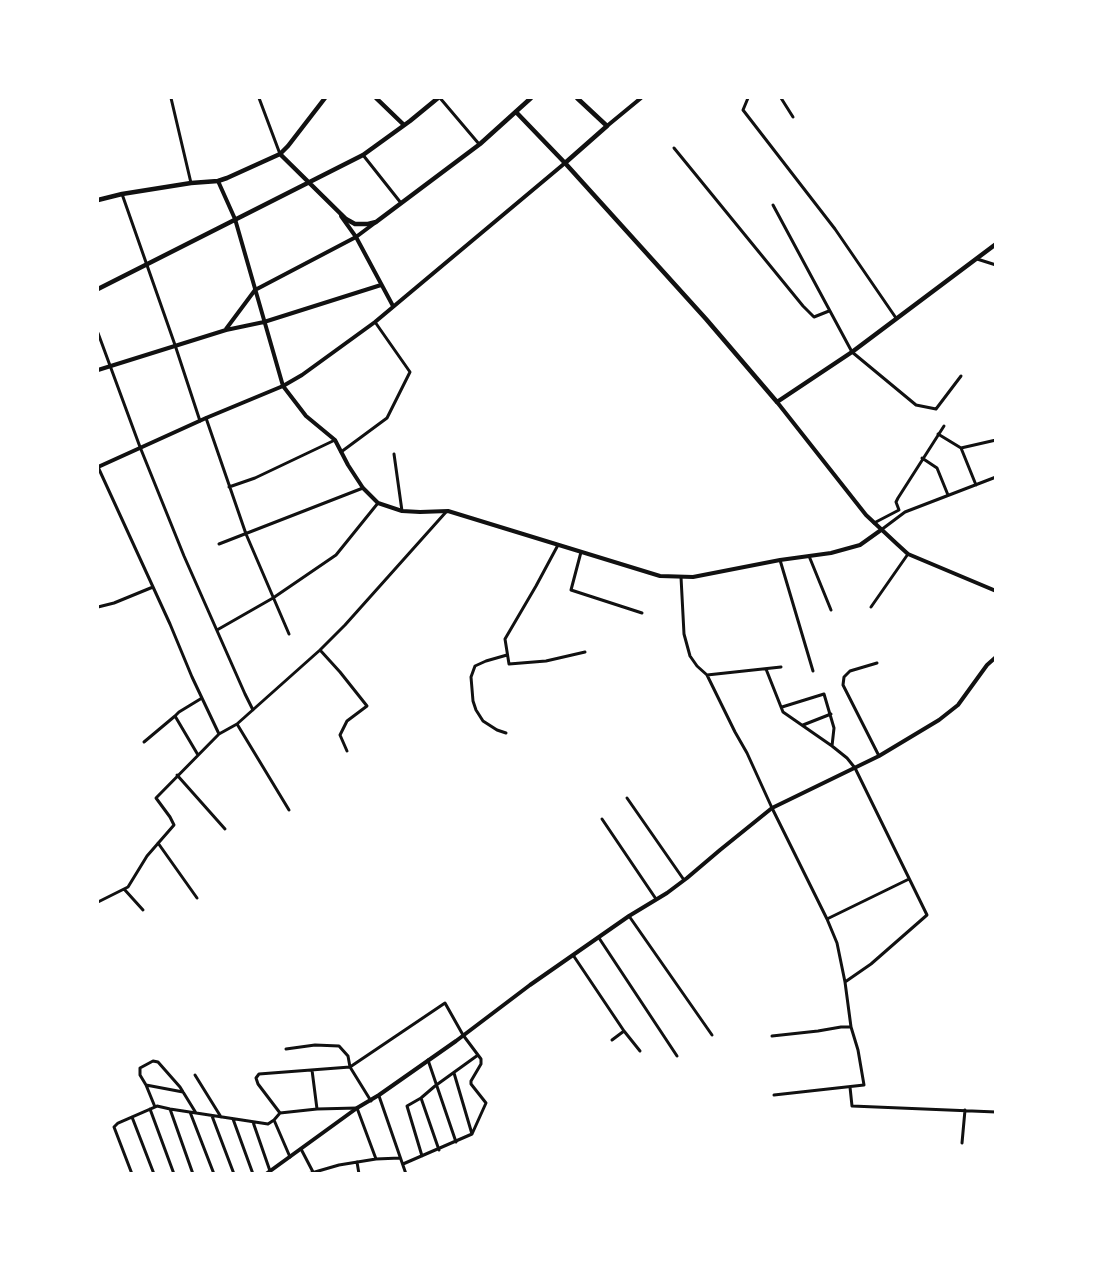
<!DOCTYPE html>
<style>
body{margin:0}
#map{position:relative;width:1093px;height:1271px;overflow:hidden;background:#fff;font-family:"Times New Roman",serif}
canvas{display:block}
.frame{position:absolute;inset:0;border:99px solid #fff;pointer-events:none}
</style>
<div id="map">
<canvas width="1093" height="1271"></canvas>
<div class="frame"></div>
</div>
<script>
const ctx = document.querySelector('canvas').getContext('2d');
ctx.lineJoin = 'round';
function shape(rows) {
  const path = new Path2D();
  for (const r of rows) {
    path.moveTo(r[0], r[1]);
    for (let i = 2; i < r.length; i += 2) path.lineTo(r[i], r[i + 1]);
  }
  return path;
}
function stroke(path, color, width, dash) {
  ctx.strokeStyle = color;
  ctx.lineWidth = width;
  ctx.lineCap = dash ? 'butt' : 'round';
  ctx.setLineDash(dash || []);
  ctx.stroke(path);
}
stroke(shape([
 [171,98,191,183],
 [259,98,280,154],
 [440,98,479,144],
 [748,98,743,110,835,229,896,318],
 [781,98,793,117],
 [674,148,803,306,814,317,829,311],
 [363,155,401,203],
 [122,194,175,345,200,421],
 [773,205,852,352,916,405,936,409,961,376],
 [977,259,996,265],
 [98,333,140,447,184,556,245,694,253,710],
 [206,418,246,534,289,634],
 [938,434,961,448,996,440],
 [961,448,976,485],
 [341,452,387,418,410,372,375,322],
 [394,454,402,511],
 [922,458,937,468,948,495],
 [98,467,170,624,192,677,219,734],
 [229,487,255,478,335,440],
 [874,523,899,510,896,502,898,498,944,426],
 [881,530,905,512,996,477],
 [219,544,363,488],
 [558,545,536,586,505,639,509,664,546,661,585,652],
 [581,552,571,590,642,613],
 [809,556,831,610],
 [780,560,813,671],
 [681,577,684,634,690,656,697,666,707,675,735,732,747,753,772,808,827,919,837,943,845,982,851,1027,858,1050,864,1085,774,1095],
 [98,607,114,603,153,587],
 [871,607,908,554],
 [217,630,273,598,336,555,378,503],
 [320,650,340,672,367,706,347,721,340,735,347,751],
 [877,663,850,671,844,677,843,685,879,756],
 [766,669,783,712,832,746,847,758,855,768,927,915,871,964,845,982],
 [707,675,781,667],
 [782,707,824,694,834,728,832,746],
 [175,716,179,712,202,698],
 [237,724,289,810],
 [803,725,831,714],
 [506,733,497,730,483,721,476,710,473,701,471,677,475,666,486,661,507,655],
 [144,742,175,716,198,755],
 [177,775,225,829],
 [627,798,684,880],
 [602,819,656,899],
 [158,843,197,898],
 [124,889,143,910],
 [98,902,128,887,147,856,174,825,170,817,156,798,219,734,237,724,320,650,345,625,446,512],
 [629,916,712,1035],
 [827,919,909,879],
 [599,938,677,1056],
 [573,955,624,1031,640,1051],
 [772,1036,818,1031,841,1027,851,1027],
 [612,1040,624,1031],
 [286,1049,315,1045,339,1046,348,1056,350,1067,371,1101],
 [428,1060,456,1142],
 [454,1073,472,1134],
 [195,1075,221,1117],
 [146,1085,140,1075,140,1068,153,1061,158,1062,180,1087,196,1113],
 [850,1087,852,1106,996,1112],
 [379,1096,406,1174],
 [421,1098,439,1150],
 [155,1107,146,1085,183,1092],
 [150,1109,174,1174],
 [170,1109,193,1174],
 [317,1109,357,1108,376,1159],
 [190,1112,214,1174],
 [280,1113,317,1109,312,1070],
 [212,1116,234,1174],
 [132,1117,154,1174],
 [233,1119,253,1174],
 [274,1120,290,1157],
 [253,1122,270,1171],
 [962,1143,965,1110],
 [301,1149,313,1172],
 [422,1156,407,1106,421,1098,435,1086,478,1055],
 [357,1162,359,1174],
 [132,1174,114,1127,118,1123,157,1106,170,1109,268,1124,274,1120,280,1113,258,1084,256,1078,259,1074,350,1067,445,1003,463,1035,481,1059,481,1064,471,1081,471,1084,486,1103,472,1134,403,1164],
 [308,1174,339,1165,376,1159,400,1158]
]), '#111', 3);
stroke(shape([
 [607,126,641,98],
 [218,181,235,219,283,386,306,416,335,440,348,465,363,488,378,503,402,511,420,512,448,511,660,576,693,577,780,560,831,553,860,545,881,530],
 [341,216,356,237,393,306],
 [226,329,255,290,356,237,376,222],
 [98,370,226,330,264,322,381,285],
 [777,402,866,515,897,544,908,554,996,591],
 [98,467,206,418,283,386,302,375,375,322,565,163],
 [266,1174,357,1108,379,1095,456,1041,530,985,629,916,667,893,687,878,720,850,772,808,879,756,939,720,958,705,987,665,996,657]
]), '#111', 4);
stroke(shape([
 [376,98,404,125],
 [516,112,565,163,706,319,777,402,852,352,996,244],
 [280,154,346,219,355,224,368,224,376,222,480,144,531,98],
 [565,163,607,126,577,98],
 [98,200,122,194,191,183,218,181,227,178,280,154,288,146,325,98],
 [98,289,363,155,410,121,438,98]
]), '#111', 4.5);
</script>
